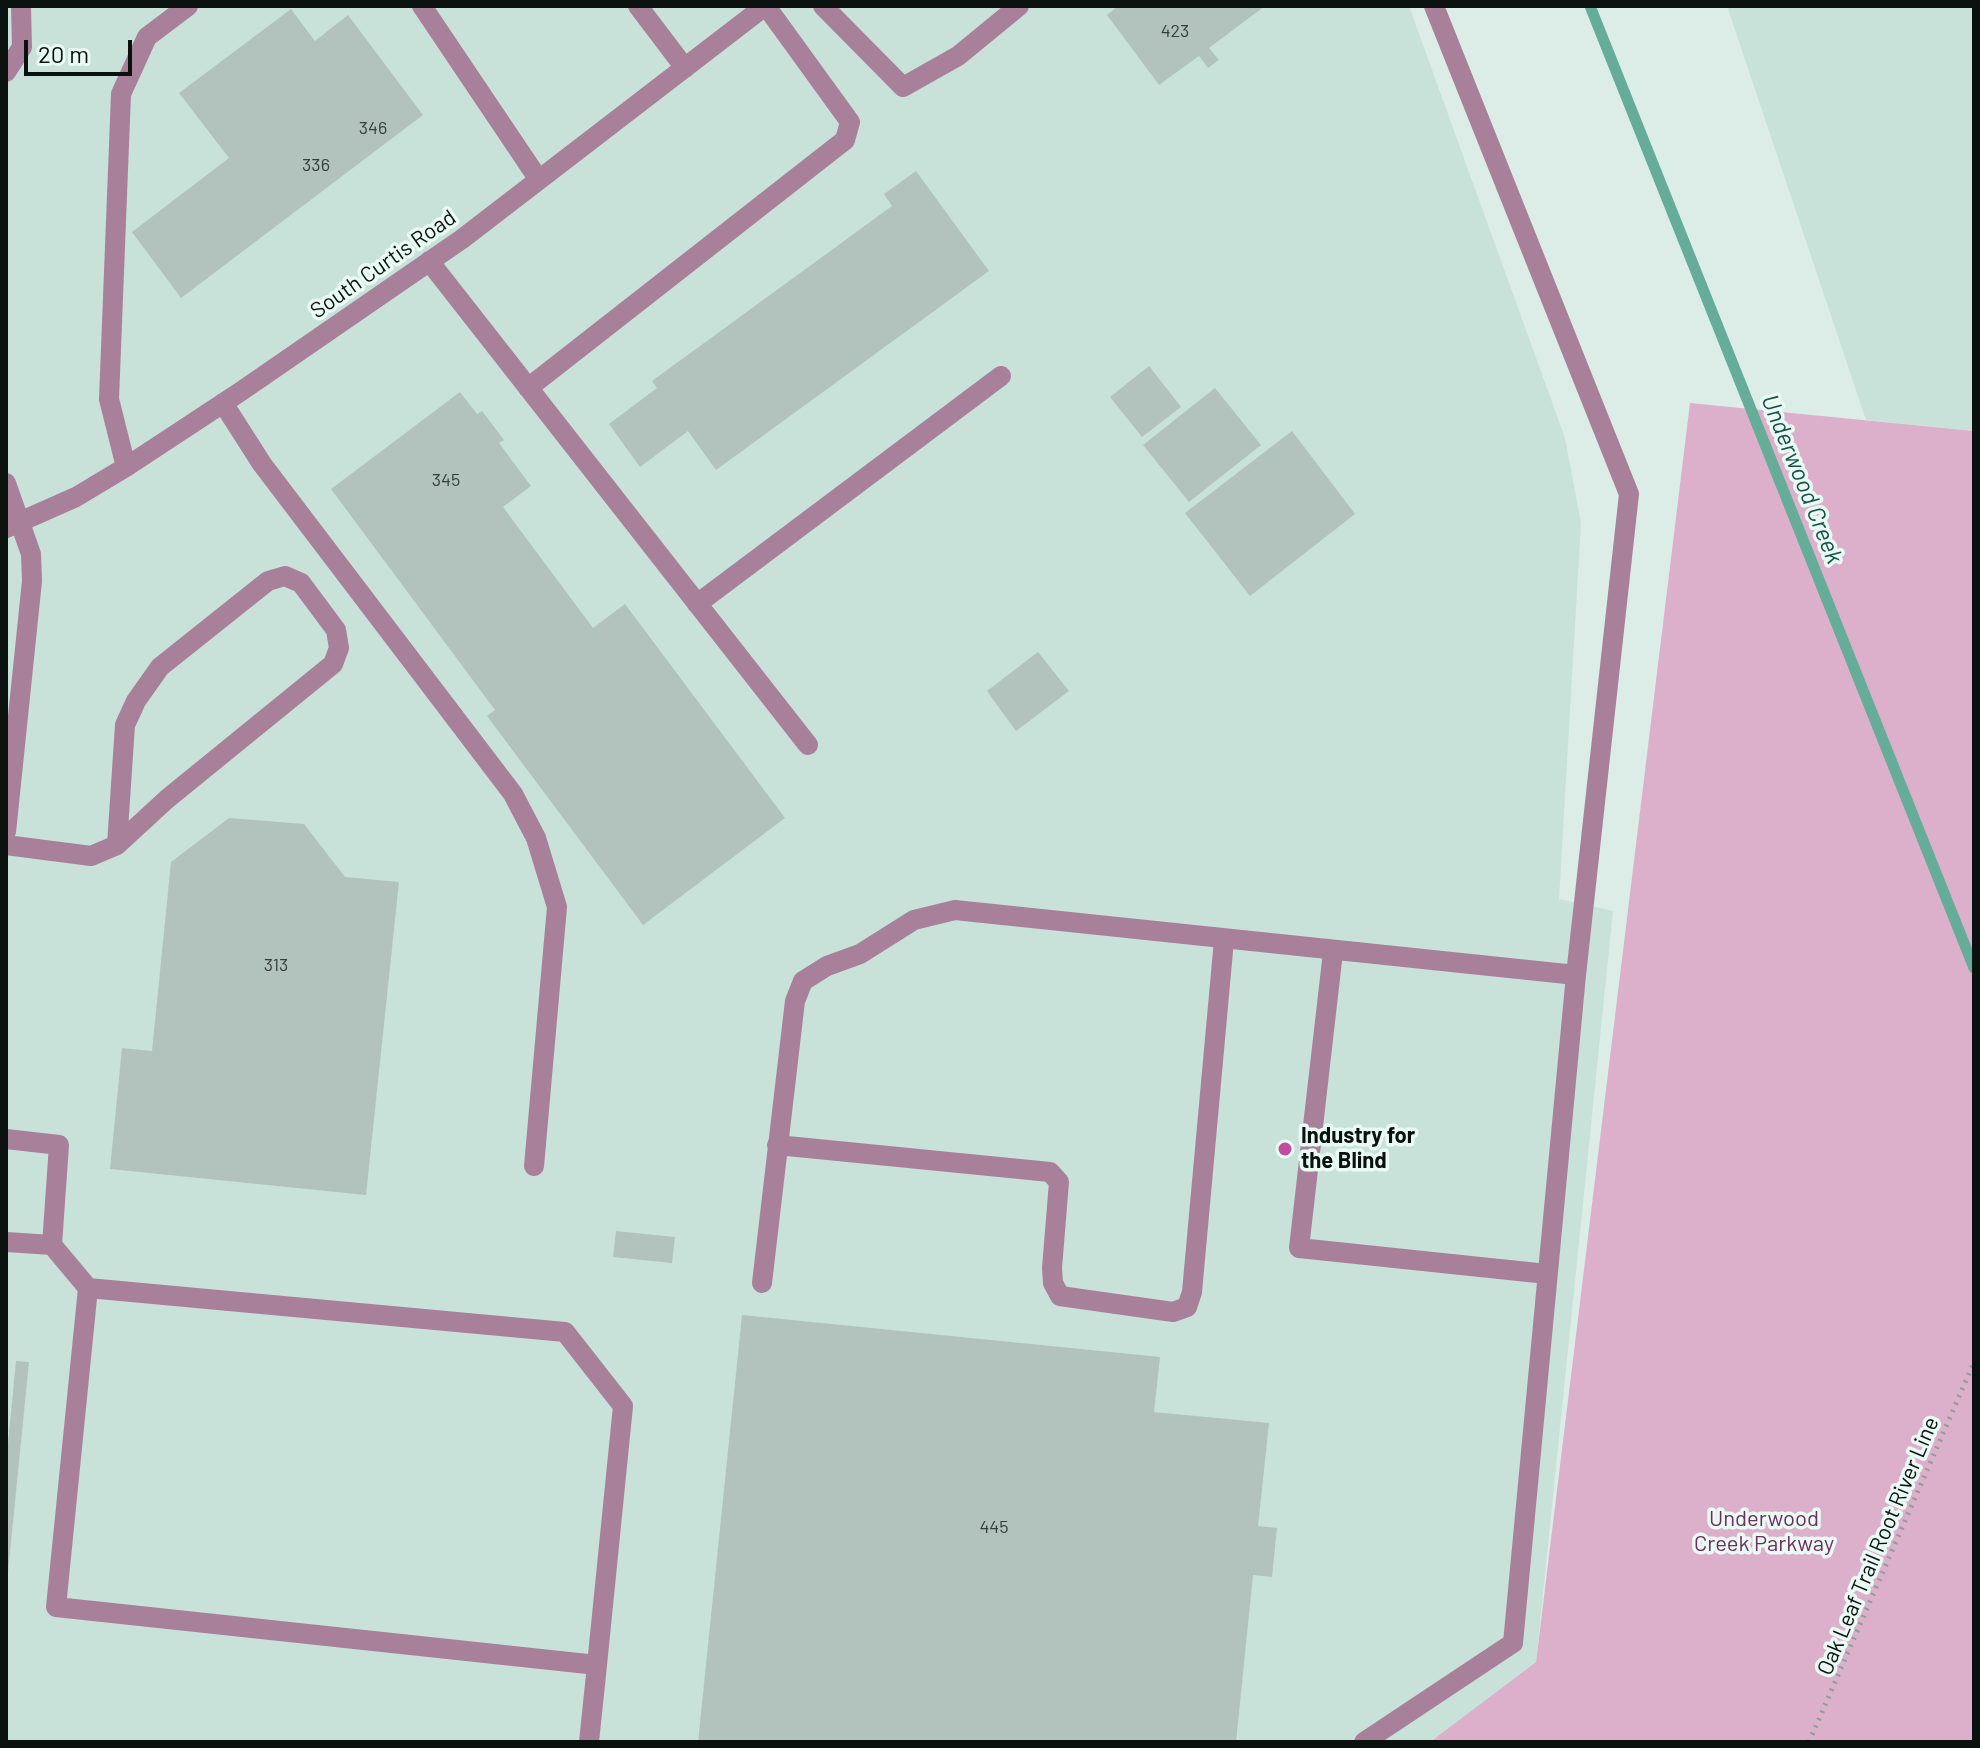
<!DOCTYPE html>
<style>
body{margin:0}
#map{position:relative;width:1980px;height:1748px;overflow:hidden;background:#dcede7;font-family:Barlow,sans-serif}
canvas{display:block}
.frame{position:absolute;inset:0;border:8px solid #0b110f;pointer-events:none}
.scale{position:absolute;left:24px;top:40px;width:108px;height:36px;box-sizing:border-box;border:4px solid #0b110f;border-top:0;padding-left:10px;font-size:24px;line-height:28px;white-space:nowrap;color:#0b110f;-webkit-text-stroke:6px #e9faf5;paint-order:stroke}
</style>
<div id="map">
<canvas width="1980" height="1748"></canvas>
<div class="frame"></div>
<div class="scale">20 m</div>
</div>
<script>
const ctx = document.querySelector('canvas').getContext('2d');
ctx.lineJoin = 'round';
function fillPath(path, color) {
  ctx.fillStyle = color;
  ctx.fill(path, 'evenodd');
}
function shape(rows) {
  const path = new Path2D();
  for (const r of rows) {
    path.moveTo(r[0], r[1]);
    for (let i = 2; i < r.length; i += 2) path.lineTo(r[i], r[i + 1]);
  }
  return path;
}
function stroke(path, color, width, dash) {
  ctx.strokeStyle = color;
  ctx.lineWidth = width;
  ctx.lineCap = dash ? 'butt' : 'round';
  ctx.setLineDash(dash || []);
  ctx.stroke(path);
}
function label(font, color, halo, rows, align = 'center') {
  ctx.font = font + ' Barlow,sans-serif';
  ctx.lineWidth = 7;
  ctx.setLineDash([]);
  ctx.textBaseline = 'middle';
  ctx.strokeStyle = halo;
  ctx.fillStyle = color;
  for (const [text, x, y, turn = 0] of rows) {
    ctx.save();
    ctx.translate(x, y);
    ctx.rotate((+turn || 0) * Math.PI / 180);
    ctx.textAlign = isNaN(turn) ? turn : align;
    if (halo) ctx.strokeText(text, 0, 0);
    ctx.fillText(text, 0, 0);
    ctx.restore();
  }
}
fillPath(shape([
 [6,6,1409,6,1565,438,1581,523,1559,899,1613,911,1536,1662,1430,1742,6,1742],
 [1727,6,1974,6,1974,431,1866,420]
]), '#c8e2da');
fillPath(shape([
 [1690,403,1974,431,1974,1742,1430,1742,1536,1662]
]), '#dcb0cb');
stroke(shape([
 [1590,6,1974,968]
]), '#65ac99', 11);
fillPath(shape([
 [1118,6,1265,6,1209,48,1219,60,1208,68,1199,56,1159,85,1107,15],
 [291,9,315,41,348,15,423,115,181,298,132,232,229,158,179,93],
 [916,171,989,271,716,470,688,431,640,467,609,424,657,388,652,381,892,206,884,194],
 [1149,366,1181,407,1142,437,1110,397],
 [1215,388,1261,445,1189,502,1143,445],
 [460,392,477,414,482,411,504,440,499,443,531,486,503,507,593,628,625,604,785,818,643,925,487,716,495,710,331,489],
 [1292,431,1355,514,1250,596,1185,513],
 [1038,652,1069,691,1016,731,987,691],
 [229,818,304,824,345,877,399,882,366,1195,110,1169,122,1048,152,1051,171,862],
 [616,1231,675,1237,672,1263,613,1257],
 [742,1315,1160,1357,1154,1412,1269,1423,1258,1526,1277,1528,1272,1577,1253,1575,1236,1742,698,1742],
 [16,1361,29,1362,8,1572,6,1464]
]), '#b2c3be');
stroke(shape([
 [1809,1742,1974,1362]
]), '#909d98', 5, [2, 6]);
stroke(shape([
 [422,6,539,180],
 [638,6,685,68],
 [823,6,903,87,958,56,1019,6],
 [6,72,22,47,21,6],
 [429,261,808,745],
 [528,388,845,140,850,122,766,6],
 [223,403,262,464,513,794,536,838,557,907,534,1166],
 [126,467,109,399,121,94,147,37,188,6],
 [6,483,31,554,32,581,6,832],
 [6,528,76,497,126,467,240,392,462,239,765,6],
 [697,604,1001,376],
 [6,845,91,856,117,845,167,799,333,664,339,648,336,630,301,583,285,576,268,581,160,667,136,701,125,725,117,845],
 [1333,952,1299,1248,1547,1274],
 [6,1139,59,1145,52,1245,88,1288,565,1332,623,1406,597,1665,56,1607,88,1288],
 [777,1145,1050,1172,1059,1182,1052,1268,1053,1283,1060,1296,1173,1312,1187,1307,1192,1292,1224,940],
 [6,1242,52,1245],
 [762,1283,795,1001,803,981,827,966,860,954,914,920,955,910,1576,975],
 [589,1742,597,1665],
 [1364,1742,1513,1643,1576,975,1629,494,1434,6]
]), '#a9809a', 20);
for (const [x, y, r, color] of [
 [1285,1149,8,"#c34b9f"]
]) {
  const dot = new Path2D();
  dot.arc(x, y, r, 0, 2 * Math.PI);
  ctx.fillStyle = color;
  ctx.fill(dot);
  stroke(dot, '#e9faf5', 3);
}
label('18px', '#353e3b', null, [
 ["423",1175,31],
 ["346",373,128],
 ["336",316,165],
 ["345",446,480],
 ["313",276,965],
 ["445",994,1527]
]);
label('22px', '#0b110f', '#e9faf5', [
 ["South Curtis Road",383,264,-35],
 ["Oak Leaf Trail Root River Line",1878,1546,-67]
]);
label('bold 22px', '#0b110f', '#e9faf5', [
 ["Industry for",1301,1136],
 ["the Blind",1301,1161]
], 'left');
label('22px', '#6e2d5a', '#e9faf5', [
 ["Underwood",1764,1519],
 ["Creek Parkway",1764,1544]
]);
label('italic 24px', '#155144', '#e9faf5', [
 ["Underwood Creek",1802,479,68]
]);
</script>
